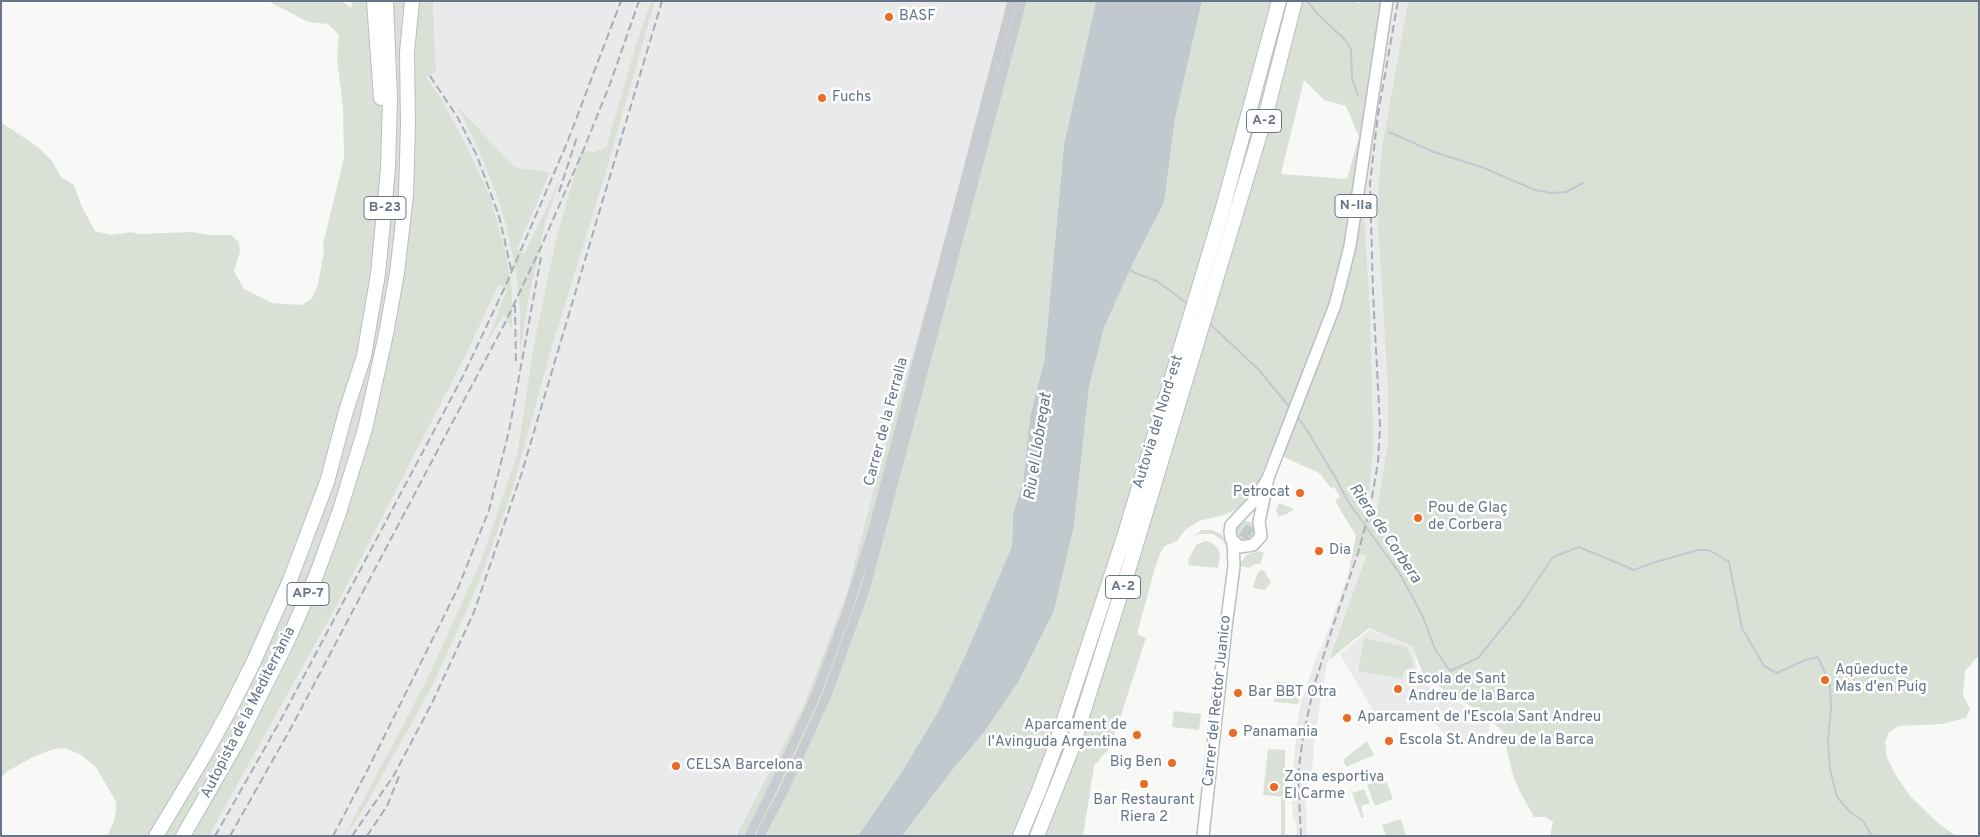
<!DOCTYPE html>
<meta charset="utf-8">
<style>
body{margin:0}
#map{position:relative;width:1980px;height:837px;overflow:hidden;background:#f8f9f6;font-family:Overpass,sans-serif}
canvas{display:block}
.frame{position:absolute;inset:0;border:2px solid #667588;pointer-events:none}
</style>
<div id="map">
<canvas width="1980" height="837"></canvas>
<div class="frame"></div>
</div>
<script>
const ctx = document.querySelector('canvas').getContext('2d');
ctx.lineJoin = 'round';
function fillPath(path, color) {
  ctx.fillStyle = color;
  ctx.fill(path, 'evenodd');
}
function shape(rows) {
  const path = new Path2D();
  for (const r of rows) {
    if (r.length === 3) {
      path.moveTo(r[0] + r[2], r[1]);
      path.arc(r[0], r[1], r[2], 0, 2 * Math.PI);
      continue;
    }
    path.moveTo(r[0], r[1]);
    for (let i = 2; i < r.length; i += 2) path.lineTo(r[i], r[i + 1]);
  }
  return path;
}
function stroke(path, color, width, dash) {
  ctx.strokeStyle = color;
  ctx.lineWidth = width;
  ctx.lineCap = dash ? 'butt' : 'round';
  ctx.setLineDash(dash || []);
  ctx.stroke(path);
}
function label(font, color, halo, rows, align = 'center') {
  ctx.font = font + ' Overpass,sans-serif';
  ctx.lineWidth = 5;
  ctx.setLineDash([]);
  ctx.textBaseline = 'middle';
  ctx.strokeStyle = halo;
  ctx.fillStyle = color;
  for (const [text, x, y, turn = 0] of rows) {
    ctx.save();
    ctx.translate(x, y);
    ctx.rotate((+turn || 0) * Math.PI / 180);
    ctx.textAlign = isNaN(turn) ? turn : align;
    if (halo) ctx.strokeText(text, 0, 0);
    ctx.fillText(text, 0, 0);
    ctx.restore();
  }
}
fillPath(shape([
 [433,1,651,1,636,44,606,147,592,152,581,152,555,243,534,344,517,454,481,560,427,679,344,836,209,836,338,603,466,355,498,284,507,289,487,342,504,313,512,328,512,288,508,262,492,202,469,150,441,98,427,77,436,72],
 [458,108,514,167,550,172,516,249,524,255,557,187,546,221,529,297,521,348,520,312,516,272,507,229,498,199,477,146],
 [655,1,1008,1,950,220,912,357,887,438,847,592,803,707,736,836,346,836,362,812,432,687,479,583,512,491,552,347,604,179],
 [1394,1,1408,1,1383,141,1378,226,1388,392,1388,441,1378,512,1366,508,1373,456,1370,307,1364,214,1368,162,1376,102],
 [1356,553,1366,556,1327,664,1316,728,1311,778,1306,787,1307,836,1297,836,1296,822,1293,817,1291,794,1293,767,1298,717,1303,696,1319,649,1320,651],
 [1400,553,1409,567,1403,571,1394,558],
 [1370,629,1412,646,1419,675,1424,684,1447,695,1480,716,1489,724,1490,728,1488,732,1454,747,1448,738,1436,725,1415,715,1413,716,1392,712,1391,715,1381,717,1375,714,1340,654]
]), '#e9eae9');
fillPath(shape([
 [268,1,342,1,351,8,352,1,433,1,436,72,427,78,441,98,469,150,492,202,508,262,512,288,512,330,504,314,485,346,507,289,498,285,466,355,338,603,209,836,107,836,114,821,116,811,116,802,96,767,81,755,65,748,54,749,35,756,8,771,1,778,1,122,38,147,52,161,61,177,74,185,82,207,95,231,111,235,131,232,140,234,191,232,210,235,231,235,239,242,240,252,234,271,244,289,272,303,302,305,312,298,318,284,324,251,323,244,344,158,343,109,337,57,339,35,328,24,308,22],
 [651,1,655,1,604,179,552,347,512,491,479,583,432,687,362,812,346,836,344,836,427,679,481,560,517,454,534,344,555,243,581,151,593,152,606,147,636,44],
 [1008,1,1096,1,1064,144,1044,362,1030,416,1023,483,1013,513,1012,546,965,656,939,710,903,770,858,836,736,836,803,707,847,592,887,438,912,357,950,220],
 [1202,1,1347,1,1360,3,1361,1,1394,1,1376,102,1368,162,1364,214,1370,307,1373,429,1373,456,1367,508,1377,512,1388,441,1388,392,1378,226,1379,178,1383,141,1408,1,1979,1,1979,655,1965,671,1963,695,1970,709,1966,718,1942,724,1899,726,1889,732,1885,743,1887,758,1897,777,1911,797,1939,824,1956,836,1550,836,1553,822,1546,817,1534,817,1519,790,1512,772,1503,732,1488,717,1424,677,1412,646,1369,628,1329,660,1366,556,1356,553,1348,576,1356,536,1335,501,1340,497,1334,487,1331,488,1319,473,1271,451,1252,498,1237,509,1224,515,1199,521,1185,530,1177,541,1165,546,1161,552,1155,568,1137,634,1146,638,1111,746,1094,766,1083,836,902,836,954,768,985,731,1019,681,1054,611,1074,526,1089,387,1104,328,1133,263,1164,203,1175,119],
 [1304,80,1324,100,1346,106,1359,137,1347,179,1281,174],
 [1400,553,1409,567,1403,570,1394,558],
 [457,106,514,167,550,172,517,249,524,254,559,182,546,221,529,297,520,355,520,312,516,272,507,229,498,199,477,146],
 [1279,503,1294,509,1285,515,1278,516,1276,510],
 [1246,531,10],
 [1202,530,1212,530,1221,534,1230,547,1227,548,1222,540,1213,534,1199,534,1193,536],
 [1205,541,1211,542,1218,548,1220,557,1218,568,1188,565,1189,558,1196,545],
 [1259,551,1264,553,1260,564,1255,564,1249,568,1239,565,1246,555],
 [1261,570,1264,571,1271,582,1265,590,1253,588,1257,574],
 [1364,638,1407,647,1414,666,1404,671,1403,679,1358,671],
 [1276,681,1303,685,1298,704,1274,702],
 [1174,711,1201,714,1199,730,1172,727],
 [1367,741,1374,755,1346,767,1343,760],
 [1268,749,1285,750,1285,797,1263,795],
 [1385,778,1393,799,1375,806,1367,785],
 [1348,782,1353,793,1364,789,1370,803,1361,806,1364,818,1361,817],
 [1281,798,1285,798,1285,836,1281,836],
 [1401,819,1406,836,1386,836,1382,825]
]), '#d9e1d7');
fillPath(shape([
 [1096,1,1202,1,1175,119,1164,203,1133,263,1104,328,1089,387,1074,526,1054,611,1019,681,985,731,954,768,902,836,858,836,903,770,939,710,965,656,1012,546,1013,513,1023,483,1030,416,1044,362,1064,144],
 [1246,524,1254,529,1247,540,1239,535]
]), '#c1c9cf');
stroke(shape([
 [1307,1,1317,13,1345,40,1351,49,1352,79,1358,95],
 [1389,132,1434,152,1484,168,1535,190,1551,193,1566,192,1583,183],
 [1128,268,1135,273,1157,281,1188,304],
 [1210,324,1259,370,1291,409],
 [1297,417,1303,424,1334,475,1349,503,1400,574,1423,617,1435,649,1450,671,1478,658,1520,606,1553,557,1579,547,1634,570,1656,562,1698,550,1709,550,1729,562,1742,628,1764,666,1777,673,1805,660,1818,657,1830,685,1831,708,1828,739,1830,769,1837,797,1850,812,1863,821,1872,836]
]), '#c1c9cf', 2);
const major = shape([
 [1268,478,1254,501,1231,525,1230,531,1231,539,1240,547,1253,545,1261,536,1259,522,1268,478,1335,305,1344,270,1350,246,1387,1],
 [1203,836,1226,627,1234,566,1233,542]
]);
const highway = shape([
 [374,1,381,98],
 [156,836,204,756,230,709,254,661,290,580,327,482,346,411,364,356,378,274,388,169,390,98,386,1],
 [183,836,237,742,289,638,316,576,339,513,365,429,386,334,397,273,406,195,408,124,407,52,412,1],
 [1020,836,1038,793,1053,753,1124,537,1224,204,1279,1],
 [1037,836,1071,751,1129,568,1266,114,1295,1]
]);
stroke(major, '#bbbec2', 14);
stroke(highway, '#babdc1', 16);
stroke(shape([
 [749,836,772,790,817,692,847,611,873,530,1012,1],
 [760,836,784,790,827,695,865,590,1022,1]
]), '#c8cbcf', 9);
stroke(major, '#fff', 11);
stroke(highway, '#fff', 14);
stroke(shape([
 [430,76,458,118,477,156,499,216,512,273],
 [559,192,577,137],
 [515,305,516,365],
 [215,836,279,723,463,376,505,287,567,143,621,1],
 [230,836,292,726,506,321,541,247,583,151,610,84,639,1],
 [333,836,368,769,458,588,489,510,509,431,541,257],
 [352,836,394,775,432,703,474,612,522,472,662,1],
 [367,836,387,806,400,774],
 [1301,836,1298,774,1303,737,1314,686,1332,629,1358,553,1370,509,1378,462,1380,426,1373,292,1370,183,1378,114,1398,1]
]), '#a8adb4', 2, [8, 4]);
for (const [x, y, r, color] of [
 [889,17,5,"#ea6b24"],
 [822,98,5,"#ea6b24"],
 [1300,493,5,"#ea6b24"],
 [1418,518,5,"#ea6b24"],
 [1319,551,5,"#ea6b24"],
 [1825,680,5,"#ea6b24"],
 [1398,689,5,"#ea6b24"],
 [1238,693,5,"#ea6b24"],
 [1347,718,5,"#ea6b24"],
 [1233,733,5,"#ea6b24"],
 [1137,735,5,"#ea6b24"],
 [1389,741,5,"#ea6b24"],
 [1172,763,5,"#ea6b24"],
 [676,766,5,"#ea6b24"],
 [1144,784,5,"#ea6b24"],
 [1274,787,5,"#ea6b24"]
]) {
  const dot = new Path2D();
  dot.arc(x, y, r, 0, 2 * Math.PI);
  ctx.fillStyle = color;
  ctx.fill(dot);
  stroke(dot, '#fff', 2);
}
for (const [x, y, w] of [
 [1264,121,35],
 [1356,206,42],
 [385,208,42],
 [1123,587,35],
 [308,594,42]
]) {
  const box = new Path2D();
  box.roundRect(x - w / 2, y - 11.5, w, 23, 4);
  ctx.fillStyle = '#fff';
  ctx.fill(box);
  stroke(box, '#667588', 1);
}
label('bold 14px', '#667588', null, [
 ["A-2",1264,121],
 ["N-IIa",1356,206],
 ["B-23",385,208],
 ["A-2",1123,587],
 ["AP-7",308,594]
]);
label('15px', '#667588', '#fff', [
 ["BASF",899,17],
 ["Fuchs",832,98],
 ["Petrocat",1290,493,"right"],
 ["Pou de Glaç",1428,509],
 ["de Corbera",1428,526],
 ["Dia",1329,551],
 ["Aqüeducte",1835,671],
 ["Mas d'en Puig",1835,688],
 ["Escola de Sant",1408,680],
 ["Andreu de la Barca",1408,697],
 ["Bar BBT Otra",1248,693],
 ["Aparcament de l'Escola Sant Andreu",1357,718],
 ["Aparcament de",1127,726,"right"],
 ["l'Avinguda Argentina",1127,743,"right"],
 ["Panamania",1243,733],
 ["Escola St. Andreu de la Barca",1399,741],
 ["Big Ben",1162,763,"right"],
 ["CELSA Barcelona",686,766],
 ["Zona esportiva",1284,778],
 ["El Carme",1284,795],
 ["Bar Restaurant",1144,801,"center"],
 ["Riera 2",1144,818,"center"]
], 'left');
label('15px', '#667588', '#fff', [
 ["Carrer de la Ferralla",887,422,-75],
 ["Autovia del Nord-est",1159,422,-73],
 ["Carrer del Rector Juanico",1218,701,-84],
 ["Autopista de la Mediterrània",249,713,-63]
]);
label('italic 16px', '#637683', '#fff', [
 ["Riu el Llobregat",1039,447,-81],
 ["Riera de Corbera",1384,534,56]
]);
</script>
